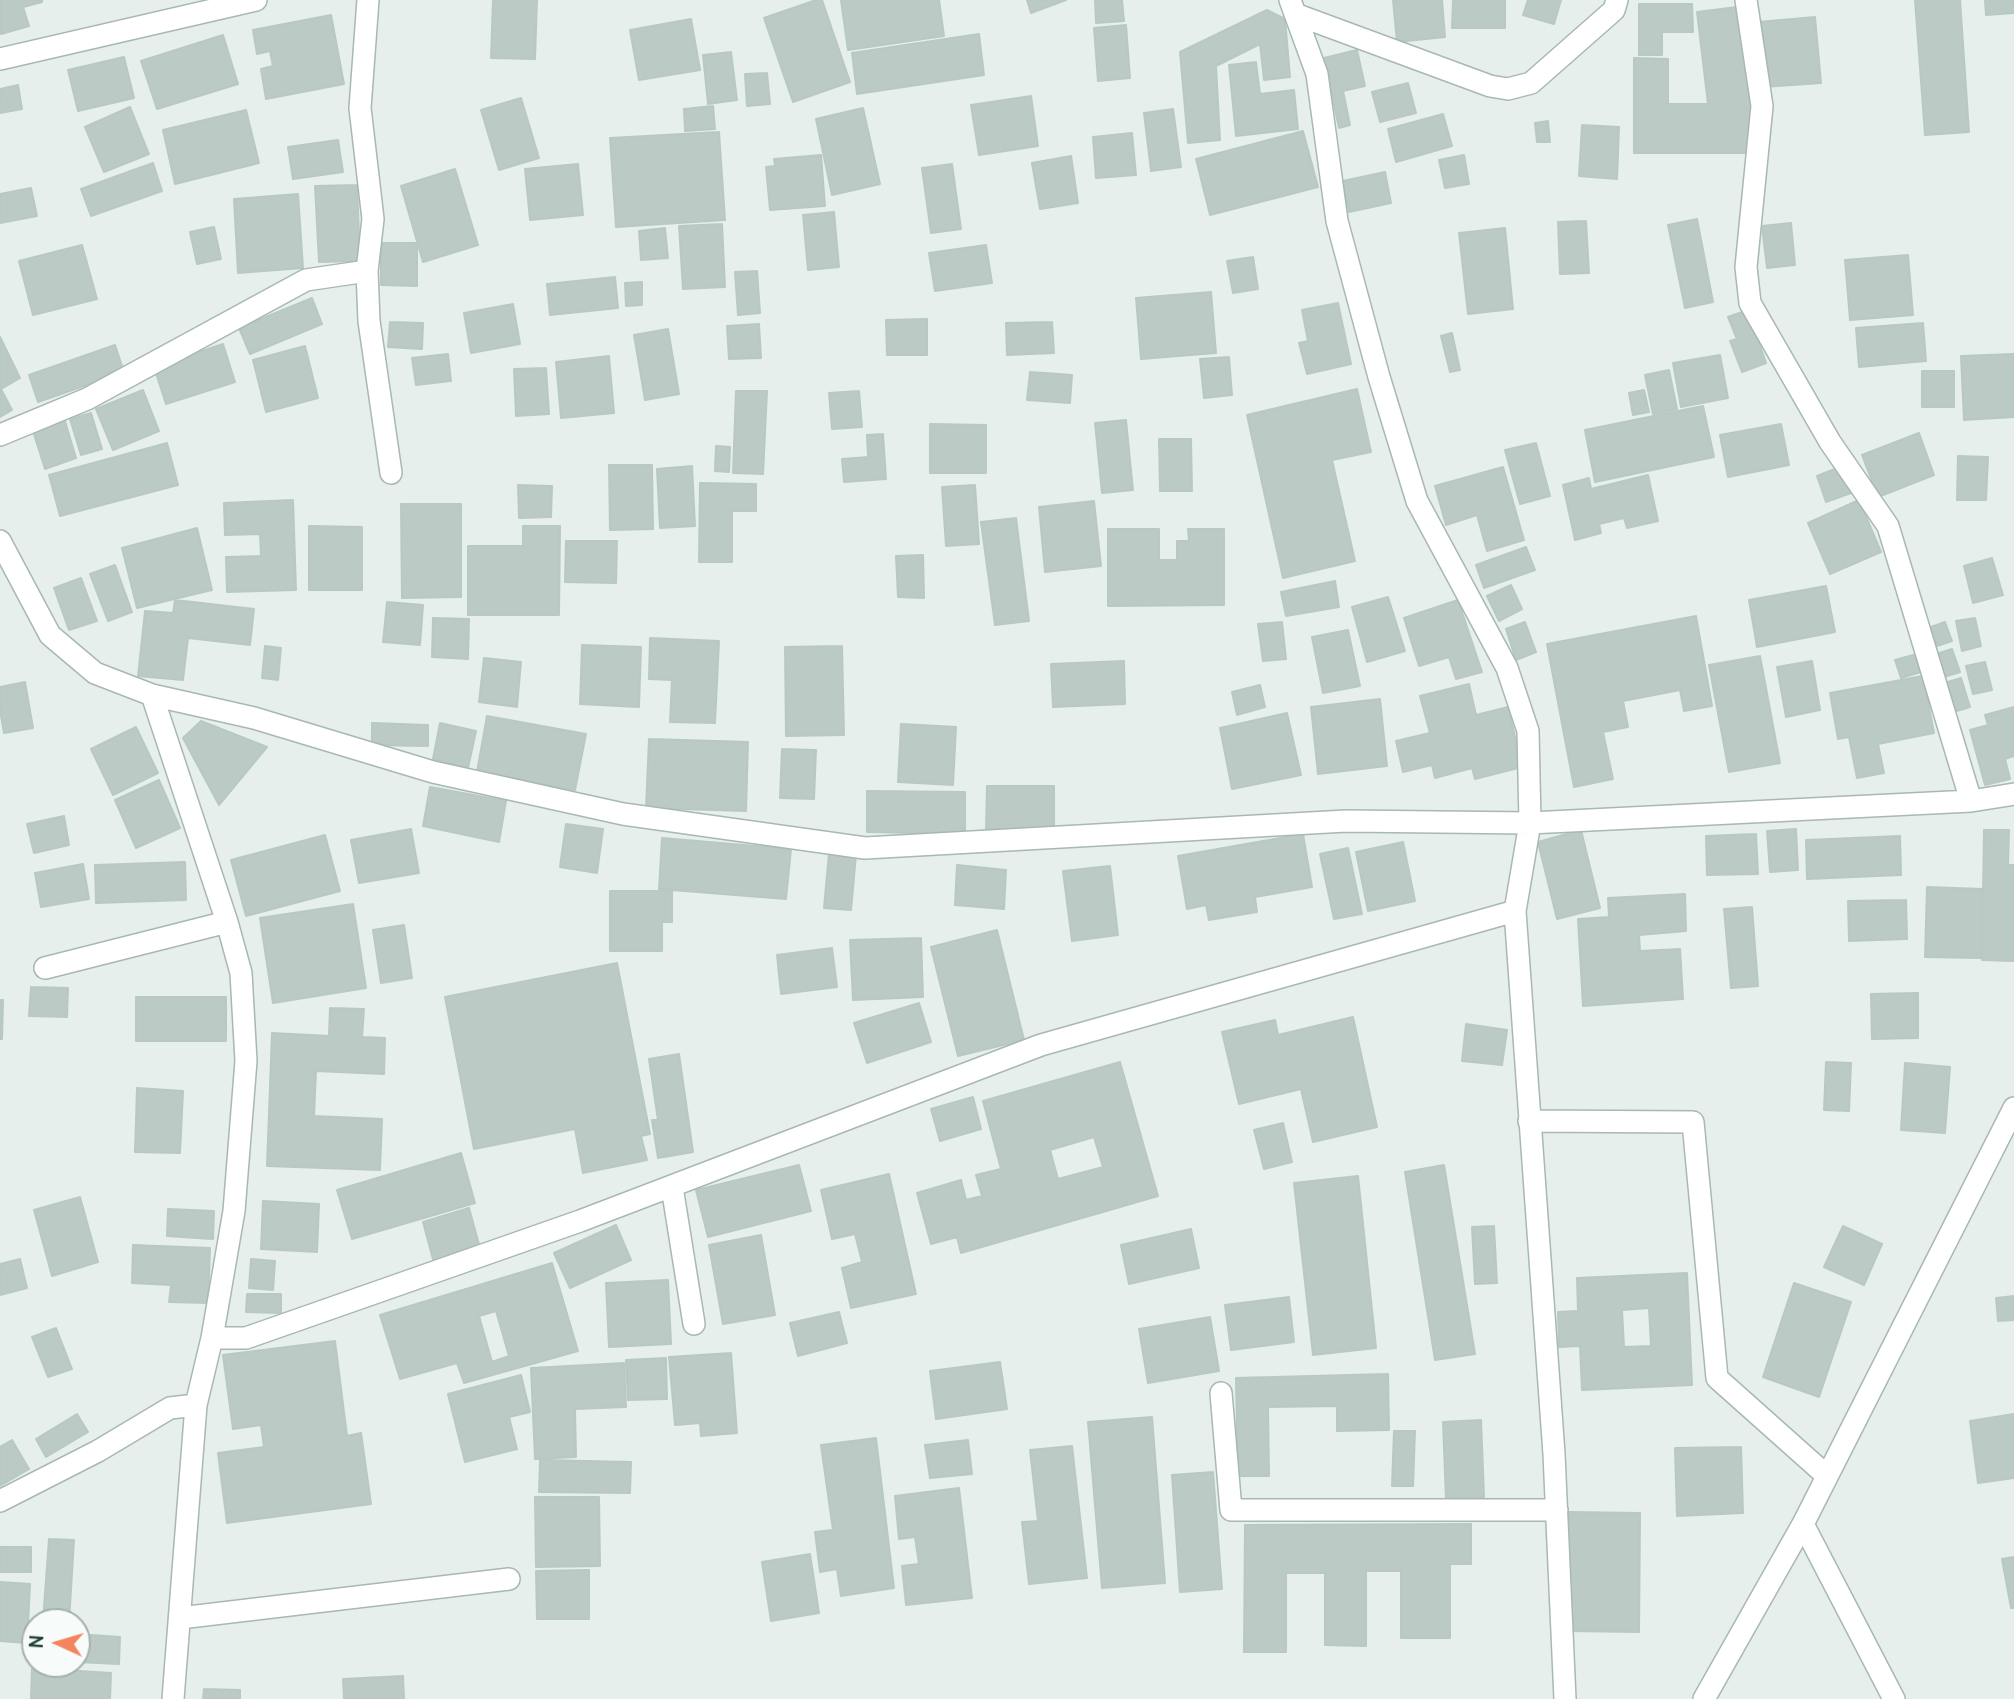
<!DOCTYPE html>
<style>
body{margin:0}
#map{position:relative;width:2014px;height:1699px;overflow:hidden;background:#e6efeb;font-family:Cabin,sans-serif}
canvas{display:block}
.north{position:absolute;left:21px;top:1608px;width:70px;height:70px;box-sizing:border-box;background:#f7fbf9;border:2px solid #a3b1ad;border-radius:50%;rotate:274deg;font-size:19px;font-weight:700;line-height:28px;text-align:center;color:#24423a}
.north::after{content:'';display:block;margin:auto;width:24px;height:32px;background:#f4845f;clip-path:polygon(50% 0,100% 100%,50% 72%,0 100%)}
</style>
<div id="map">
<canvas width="2014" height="1699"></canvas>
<div class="north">N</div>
</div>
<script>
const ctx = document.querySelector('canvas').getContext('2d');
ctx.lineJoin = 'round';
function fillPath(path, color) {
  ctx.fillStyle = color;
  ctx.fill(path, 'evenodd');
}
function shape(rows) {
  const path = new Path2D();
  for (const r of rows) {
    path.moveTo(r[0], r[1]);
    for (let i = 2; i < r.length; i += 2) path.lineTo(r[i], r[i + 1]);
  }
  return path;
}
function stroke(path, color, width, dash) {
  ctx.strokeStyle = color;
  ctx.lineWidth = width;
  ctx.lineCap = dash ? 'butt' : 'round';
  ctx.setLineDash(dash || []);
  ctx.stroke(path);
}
const building = shape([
 [0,0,42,0,42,2,23,7,29,26,1,34,0,0],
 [493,0,537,0,535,59,491,58,493,0],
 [816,0,822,0,850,82,793,102,764,18,816,0],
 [841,0,939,0,944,36,848,50,841,0],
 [1027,0,1066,0,1031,13,1027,0],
 [1095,0,1122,0,1124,21,1096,23,1095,0],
 [1393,0,1442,0,1445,37,1397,42,1393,0],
 [1453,0,1505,0,1505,28,1452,28,1453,0],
 [1528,0,1561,0,1554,24,1523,15,1528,0],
 [1915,0,1960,0,1969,132,1925,135,1915,0],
 [1985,0,2014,0,2014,13,1986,15,1985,0],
 [1639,4,1692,4,1693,32,1662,32,1662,55,1639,55,1639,4],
 [1737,7,1752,104,1752,153,1634,153,1634,58,1668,59,1668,104,1708,104,1697,12,1737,7],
 [1267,10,1285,19,1290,77,1264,80,1260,44,1216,66,1220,140,1188,143,1180,52,1267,10],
 [331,15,344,84,266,99,261,69,273,66,270,51,257,54,253,30,331,15],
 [1815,17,1821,83,1763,87,1758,22,1815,17],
 [691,19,700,70,639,80,630,30,691,19],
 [1126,25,1130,78,1098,81,1094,28,1126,25],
 [979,34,984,75,857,94,852,53,979,34],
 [223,35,238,84,157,109,141,61,223,35],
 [1357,50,1365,86,1343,91,1350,125,1339,128,1324,58,1357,50],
 [731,52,737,100,708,104,703,55,731,52],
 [124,57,134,98,78,111,68,70,124,57],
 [1256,62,1260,94,1294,90,1298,129,1236,136,1229,65,1256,62],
 [767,73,770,104,747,106,745,74,767,73],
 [1408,83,1416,113,1380,122,1372,92,1408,83],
 [18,85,22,109,0,113,0,89,18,85],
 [1031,96,1038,146,979,155,971,105,1031,96],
 [521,98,539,158,499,170,481,110,521,98],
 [713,106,715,129,685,131,684,109,713,106],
 [130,107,149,154,104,172,85,127,130,107],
 [863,108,880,184,832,195,816,119,863,108],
 [1173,109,1181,167,1151,171,1144,113,1173,109],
 [246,110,259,163,175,184,163,130,246,110],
 [1443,114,1452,146,1396,162,1388,129,1443,114],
 [1548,121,1550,142,1537,142,1535,123,1548,121],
 [1582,125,1619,127,1617,179,1579,176,1582,125],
 [1303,131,1318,187,1210,215,1196,159,1303,131],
 [719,132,725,220,616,227,610,138,719,132],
 [1132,133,1136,175,1096,178,1093,137,1132,133],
 [338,140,343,172,293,179,288,147,338,140],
 [821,155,825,206,770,210,766,167,775,166,774,159,821,155],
 [1464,155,1469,184,1445,188,1439,160,1464,155],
 [1071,156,1078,203,1040,209,1032,163,1071,156],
 [153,163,162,191,91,216,81,189,153,163],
 [578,164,583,215,530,220,525,169,578,164],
 [952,164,961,229,931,233,922,168,952,164],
 [455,169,478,245,423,262,401,186,455,169],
 [1385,172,1391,203,1349,212,1343,181,1385,172],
 [357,185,360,261,319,262,315,186,357,185],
 [31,188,37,216,0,223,0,194,31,188],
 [298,194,303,268,238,273,234,199,298,194],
 [834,212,839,267,808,270,803,215,834,212],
 [1697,219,1713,302,1685,308,1668,225,1697,219],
 [1586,221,1589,273,1560,274,1558,222,1586,221],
 [1791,223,1795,265,1767,268,1762,226,1791,223],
 [722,224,725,287,683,289,679,226,722,224],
 [214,227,221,259,197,264,190,232,214,227],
 [665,228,668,258,641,260,639,231,665,228],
 [1505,228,1513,309,1468,314,1459,233,1505,228],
 [381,243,417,243,417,286,381,285,381,243],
 [82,245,97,299,33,315,19,261,82,245],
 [986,245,992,283,935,291,929,253,986,245],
 [1908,255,1913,315,1850,320,1845,260,1908,255],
 [1253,257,1258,289,1233,293,1227,261,1253,257],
 [757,271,760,313,738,315,735,272,757,271],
 [615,277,618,308,550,315,547,284,615,277],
 [642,282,642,305,626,306,625,283,642,282],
 [1211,292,1216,353,1141,359,1136,298,1211,292],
 [312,298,322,324,250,354,239,328,312,298],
 [1338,303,1351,364,1307,374,1299,343,1308,341,1302,310,1338,303],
 [513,304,520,344,471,353,464,313,513,304],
 [1748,310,1766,363,1742,372,1730,341,1737,339,1728,317,1748,310],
 [927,319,927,355,887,355,886,320,927,319],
 [390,322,423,323,422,349,388,347,390,322],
 [1052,322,1054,353,1007,355,1006,323,1052,322],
 [1923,323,1926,361,1859,367,1856,328,1923,323],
 [759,324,761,358,729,359,727,326,759,324],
 [668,329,679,394,645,400,634,335,668,329],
 [1452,333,1460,370,1450,372,1441,336,1452,333],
 [0,337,20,378,1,389,12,410,0,417,0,337],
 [223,344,235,382,166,404,154,367,223,344],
 [115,345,124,372,38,402,29,375,115,345],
 [305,346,318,398,266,412,253,360,305,346],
 [448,354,451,381,416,385,412,358,448,354],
 [2014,354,2014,417,1964,420,1961,356,2014,354],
 [1720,355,1728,398,1681,407,1673,363,1720,355],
 [609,356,614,413,561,418,556,362,609,356],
 [1229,357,1232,395,1204,398,1200,359,1229,357],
 [546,368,549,414,516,416,514,369,546,368],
 [1669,370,1677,409,1653,414,1645,375,1669,370],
 [1922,371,1954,371,1954,407,1922,407,1922,371],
 [1030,372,1072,375,1070,403,1027,400,1030,372],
 [1357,389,1371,452,1332,460,1355,561,1283,578,1247,415,1357,389],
 [143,390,159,431,113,450,96,409,143,390],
 [1644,390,1649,412,1633,415,1629,393,1644,390],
 [736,391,767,391,763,474,733,473,736,391],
 [859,391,862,427,832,429,829,393,859,391],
 [1703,406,1714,457,1595,482,1585,430,1703,406],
 [91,413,102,449,81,455,70,419,91,413],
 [64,418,76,458,45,469,32,428,64,418],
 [1126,420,1133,490,1102,493,1095,423,1126,420],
 [930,424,986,425,986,473,930,473,930,424],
 [1781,424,1789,465,1728,477,1720,435,1781,424],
 [1919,433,1934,475,1878,497,1862,455,1919,433],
 [883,434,886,479,844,482,842,459,868,457,867,435,883,434],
 [1159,439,1191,439,1192,491,1160,491,1159,439],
 [167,443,178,485,60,516,49,475,167,443],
 [1536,443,1550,496,1520,504,1505,450,1536,443],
 [716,446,730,447,729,472,715,471,716,446],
 [1958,456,1988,457,1986,500,1957,500,1958,456],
 [609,465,652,465,653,529,610,530,609,465],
 [692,466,695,526,660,528,657,469,692,466],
 [1503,467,1524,540,1487,551,1477,515,1446,525,1435,486,1503,467],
 [1840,467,1851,493,1826,502,1817,476,1840,467],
 [1648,475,1658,521,1627,528,1624,518,1599,524,1601,533,1575,540,1563,485,1589,478,1591,489,1648,475],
 [700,483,756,484,756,511,732,511,732,562,699,562,700,483],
 [518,485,552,486,551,517,519,518,518,485],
 [975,485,979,544,946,546,942,487,975,485],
 [293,500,296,590,227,592,226,557,261,556,260,534,225,535,224,503,293,500],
 [1859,500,1881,552,1830,574,1808,523,1859,500],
 [1094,501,1101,566,1045,572,1039,507,1094,501],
 [401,504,461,504,461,597,402,598,401,504],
 [1016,518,1029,621,995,625,981,522,1016,518],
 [309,526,362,527,362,590,309,590,309,526],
 [523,526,560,526,559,615,468,615,468,546,523,546,523,526],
 [197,528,212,590,137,608,122,548,197,528],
 [1108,529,1159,529,1159,560,1177,560,1177,541,1189,541,1188,529,1224,529,1224,605,1108,606,1108,529],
 [566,541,617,541,616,583,565,582,566,541],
 [1526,547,1535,570,1484,588,1476,565,1526,547],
 [923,555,924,598,898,597,896,556,923,555],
 [1992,558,2003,595,1973,603,1964,566,1992,558],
 [115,565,132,612,108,621,90,574,115,565],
 [81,578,97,621,69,630,54,588,81,578],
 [1335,581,1339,607,1286,616,1281,592,1335,581],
 [1511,585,1522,609,1499,621,1487,596,1511,585],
 [1826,586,1835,632,1757,647,1749,600,1826,586],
 [1388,597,1405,651,1367,662,1352,607,1388,597],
 [175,600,254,609,250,645,188,638,183,680,138,676,145,611,173,613,175,600],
 [1458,600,1482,672,1456,679,1449,657,1419,666,1404,618,1458,600],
 [387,602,423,605,420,645,383,642,387,602],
 [1696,616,1712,706,1684,711,1680,690,1623,701,1628,727,1603,732,1613,779,1574,787,1547,644,1696,616],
 [433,618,469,619,468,659,432,657,433,618],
 [1975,618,1981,646,1962,651,1956,621,1975,618],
 [1282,622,1286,659,1263,661,1258,624,1282,622],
 [1525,622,1536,652,1516,660,1506,629,1525,622],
 [1945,622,1952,641,1937,646,1931,627,1945,622],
 [1348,630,1360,686,1323,693,1312,637,1348,630],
 [650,638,719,641,715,723,670,722,672,680,649,679,650,638],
 [582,645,641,647,639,707,580,704,582,645],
 [265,646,281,648,278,680,262,678,265,646],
 [842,646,844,735,786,736,785,647,842,646],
 [1952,649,1960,672,1941,678,1933,655,1952,649],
 [1917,654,1921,672,1901,678,1895,660,1917,654],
 [1760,656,1780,763,1729,772,1709,665,1760,656],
 [484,658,521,662,517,707,479,702,484,658],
 [1124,661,1125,704,1053,707,1051,664,1124,661],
 [1812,661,1820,710,1786,717,1777,667,1812,661],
 [1985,662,1992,690,1973,694,1966,666,1985,662],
 [1923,676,1934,733,1878,744,1884,773,1857,778,1849,737,1838,739,1830,693,1923,676],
 [1961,678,1970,707,1950,713,1941,684,1961,678],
 [25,682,33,728,4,733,0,710,0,687,25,682],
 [1469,684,1476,715,1508,707,1522,767,1475,779,1472,768,1435,778,1432,765,1403,772,1396,741,1430,733,1420,696,1469,684],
 [1260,685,1265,707,1237,715,1232,692,1260,685],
 [1380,699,1387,766,1318,774,1311,707,1380,699],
 [2014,707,2014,756,2005,759,2010,779,1985,785,1970,730,1988,725,1985,715,2014,707],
 [1287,713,1301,775,1232,789,1220,728,1287,713],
 [487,716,586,734,575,790,477,772,487,716],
 [201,721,267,747,219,805,183,738,201,721],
 [372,723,428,725,428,746,372,745,372,723],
 [440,723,476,731,468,768,433,759,440,723],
 [901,724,956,727,953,785,898,782,901,724],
 [136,727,158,773,113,795,91,749,136,727],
 [649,739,748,742,746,811,646,808,649,739],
 [782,749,816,750,814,799,780,798,782,749],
 [159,780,180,828,136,848,115,800,159,780],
 [987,786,1054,786,1054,830,986,831,987,786],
 [430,787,506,801,499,842,423,826,430,787],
 [867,791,965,792,965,834,867,832,867,791],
 [64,816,69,845,34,853,27,824,64,816],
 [566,824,603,829,597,873,560,867,566,824],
 [411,829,419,873,359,883,351,840,411,829],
 [1796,829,1798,870,1770,872,1767,831,1796,829],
 [1581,830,1600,908,1557,919,1538,842,1581,830],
 [1984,830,2009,830,2008,865,2014,865,2014,961,1982,960,1984,830],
 [1303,834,1312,887,1255,897,1257,912,1209,920,1206,905,1187,909,1178,856,1303,834],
 [1756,834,1758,874,1707,875,1706,836,1756,834],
 [325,835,340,891,246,916,231,860,325,835],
 [1900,836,1901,875,1807,879,1806,840,1900,836],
 [662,838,791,849,786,899,659,889,662,838],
 [1403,842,1415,901,1368,911,1356,852,1403,842],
 [1348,848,1362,914,1334,919,1320,854,1348,848],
 [829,853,856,855,851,910,824,908,829,853],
 [185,862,186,900,96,903,95,865,185,862],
 [83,864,89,899,41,907,35,873,83,864],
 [957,865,1006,870,1004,909,955,905,957,865],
 [1110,866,1118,935,1072,941,1063,871,1110,866],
 [1927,887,1982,889,1981,958,1925,957,1927,887],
 [610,891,672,891,672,922,662,922,662,951,610,951,610,891],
 [1685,894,1686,931,1639,935,1640,951,1680,949,1683,999,1583,1006,1578,919,1609,917,1608,898,1685,894],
 [1906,900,1907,939,1849,941,1848,901,1906,900],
 [353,904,366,988,273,1003,260,918,353,904],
 [1752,907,1758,986,1731,988,1724,909,1752,907],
 [404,925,412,978,381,983,373,930,404,925],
 [997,930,1024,1040,958,1056,931,947,997,930],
 [921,938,923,997,853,1000,850,940,921,938],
 [832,948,837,987,781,994,777,955,832,948],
 [617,963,650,1134,641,1136,647,1160,583,1173,575,1129,474,1149,445,997,617,963],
 [31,987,68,988,67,1017,29,1016,31,987],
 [1918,993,1918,1038,1872,1039,1871,994,1918,993],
 [136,997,226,997,226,1041,136,1041,136,997],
 [0,1000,3,1000,2,1039,0,1039,0,1000],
 [919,1003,931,1042,867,1063,854,1023,919,1003],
 [330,1008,364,1009,362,1037,385,1038,384,1074,316,1071,314,1116,382,1119,380,1170,267,1166,272,1033,329,1036,330,1008],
 [1353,1017,1377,1127,1313,1142,1301,1089,1239,1104,1222,1032,1275,1020,1278,1035,1353,1017],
 [1466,1024,1507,1030,1502,1065,1462,1061,1466,1024],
 [679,1054,693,1152,658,1158,652,1120,658,1120,649,1059,679,1054],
 [1120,1062,1158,1196,961,1253,957,1237,931,1244,917,1193,961,1180,966,1200,982,1196,976,1175,1001,1169,983,1101,1120,1062],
 [1094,1137,1103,1167,1058,1179,1050,1150,1094,1137],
 [1826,1062,1851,1063,1849,1111,1824,1110,1826,1062],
 [1905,1063,1950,1067,1945,1133,1901,1130,1905,1063],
 [137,1088,183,1091,180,1153,135,1152,137,1088],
 [973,1097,981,1129,940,1141,931,1109,973,1097],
 [1283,1123,1292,1162,1264,1169,1254,1130,1283,1123],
 [461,1153,475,1203,352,1239,337,1190,461,1153],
 [799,1165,811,1211,708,1237,696,1190,799,1165],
 [1444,1165,1475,1354,1435,1360,1405,1172,1444,1165],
 [889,1174,916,1294,851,1308,842,1268,862,1262,855,1234,832,1239,821,1190,889,1174],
 [1358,1176,1376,1348,1313,1355,1294,1183,1358,1176],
 [80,1197,98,1262,52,1276,34,1210,80,1197],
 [263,1201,319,1204,317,1252,261,1249,263,1201],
 [469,1208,480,1248,434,1263,423,1222,469,1208],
 [168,1209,214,1211,213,1239,167,1236,168,1209],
 [616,1225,631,1260,570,1288,554,1253,616,1225],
 [1494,1226,1497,1283,1475,1284,1472,1227,1494,1226],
 [1843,1226,1882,1244,1864,1285,1824,1267,1843,1226],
 [1191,1229,1199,1268,1129,1284,1121,1245,1191,1229],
 [761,1235,775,1315,723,1324,709,1245,761,1235],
 [133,1245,210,1248,208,1303,169,1302,171,1285,132,1283,133,1245],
 [20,1259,27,1288,0,1295,0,1264,20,1259],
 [251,1259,275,1261,273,1290,249,1288,251,1259],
 [552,1263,578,1351,464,1383,457,1363,400,1379,380,1315,552,1263],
 [496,1311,509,1356,492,1362,479,1316,496,1311],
 [1687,1273,1692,1385,1582,1390,1580,1346,1559,1347,1558,1312,1578,1311,1577,1278,1687,1273],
 [1649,1308,1651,1346,1624,1347,1622,1310,1649,1308],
 [668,1280,671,1344,609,1347,606,1283,668,1280],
 [1794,1283,1851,1302,1819,1397,1763,1377,1794,1283],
 [247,1294,281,1294,281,1313,246,1312,247,1294],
 [2014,1296,2014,1320,1998,1321,1996,1298,2014,1296],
 [1289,1297,1294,1342,1231,1350,1225,1305,1289,1297],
 [839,1312,847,1343,798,1356,790,1323,839,1312],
 [1210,1317,1219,1371,1148,1383,1139,1329,1210,1317],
 [56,1328,72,1369,48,1377,32,1337,56,1328],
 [335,1341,347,1436,361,1433,371,1504,227,1523,218,1453,264,1447,261,1425,233,1429,223,1355,335,1341],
 [731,1353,737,1433,701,1436,700,1423,675,1425,669,1357,731,1353],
 [666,1358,667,1399,628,1400,626,1360,666,1358],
 [1000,1362,1007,1409,936,1419,930,1371,1000,1362],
 [624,1363,626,1407,575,1409,576,1457,535,1459,531,1368,624,1363],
 [1388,1374,1389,1430,1337,1431,1337,1406,1268,1407,1269,1476,1238,1476,1236,1378,1388,1374],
 [521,1375,530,1412,509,1417,517,1449,465,1462,448,1394,521,1375],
 [77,1414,88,1432,46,1457,36,1439,77,1414],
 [2014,1414,2014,1478,1978,1483,1970,1421,2014,1414],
 [1152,1417,1165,1583,1102,1588,1088,1422,1152,1417],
 [1481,1420,1484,1497,1446,1499,1443,1422,1481,1420],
 [1394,1431,1415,1431,1413,1486,1392,1486,1394,1431],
 [876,1438,894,1588,841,1596,837,1569,820,1572,815,1532,833,1530,821,1445,876,1438],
 [12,1440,29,1469,0,1486,0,1447,12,1440],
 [968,1440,972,1474,930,1478,925,1445,968,1440],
 [1072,1446,1087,1578,1029,1584,1022,1522,1038,1521,1030,1450,1072,1446],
 [1741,1447,1743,1513,1677,1516,1675,1448,1741,1447],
 [540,1460,631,1462,630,1493,539,1492,540,1460],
 [1213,1472,1222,1589,1180,1592,1172,1475,1213,1472],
 [959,1488,972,1598,906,1605,902,1566,919,1564,915,1537,899,1539,895,1496,959,1488],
 [535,1497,599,1497,600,1566,536,1567,535,1497],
 [1569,1512,1640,1513,1639,1632,1568,1631,1569,1512],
 [1471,1524,1471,1564,1450,1564,1450,1638,1401,1638,1401,1571,1366,1571,1366,1646,1325,1645,1325,1573,1286,1573,1286,1652,1244,1652,1245,1525,1471,1524],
 [49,1539,74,1540,69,1622,43,1621,49,1539],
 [0,1547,31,1547,31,1572,0,1572,0,1547],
 [810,1554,819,1613,771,1621,762,1562,810,1554],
 [2014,1557,2014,1608,2011,1608,2002,1559,2014,1557],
 [589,1570,589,1619,537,1619,536,1571,589,1570],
 [0,1582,30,1584,27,1643,0,1641,0,1582],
 [77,1634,120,1637,119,1664,77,1662,77,1634],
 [32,1668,111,1673,110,1699,31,1699,32,1668],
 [403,1676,404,1699,344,1699,343,1679,403,1676],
 [204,1689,240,1690,240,1699,203,1699,204,1689]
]);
fillPath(building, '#bbcac4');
stroke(building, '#b8c9c2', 2);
const street = shape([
 [1290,0,1317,74,1337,221,1379,377,1417,501,1507,668,1528,731,1530,823,1515,911,1554,1454,1565,1699],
 [1746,0,1762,106,1746,267,1750,303,1830,442,1888,526,1971,801],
 [1295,14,1490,86,1508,89,1531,83,1614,10,1617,0],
 [0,59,256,0],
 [367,271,369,321,391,473],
 [0,435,87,399,306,280,367,271,373,219,360,108,368,0],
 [0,541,50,635,95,673,152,695,227,922,241,973,246,1061,234,1211,212,1338,196,1405,173,1699],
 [152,695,254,718,433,772,623,814,865,848,1346,821,1530,823,1971,801,2014,794],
 [45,968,227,922],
 [1529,1121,1693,1122,1717,1378,1827,1476],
 [672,1187,694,1324],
 [212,1338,246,1338,580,1221,1041,1045,1515,911],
 [1221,1393,1231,1510,1557,1510],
 [0,1501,98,1451,170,1408,196,1405],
 [1803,1524,1894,1699],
 [180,1618,509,1579],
 [1704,1699,1803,1524,2014,1108]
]);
stroke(street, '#a8b8b2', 24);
stroke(street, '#fff', 21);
</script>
